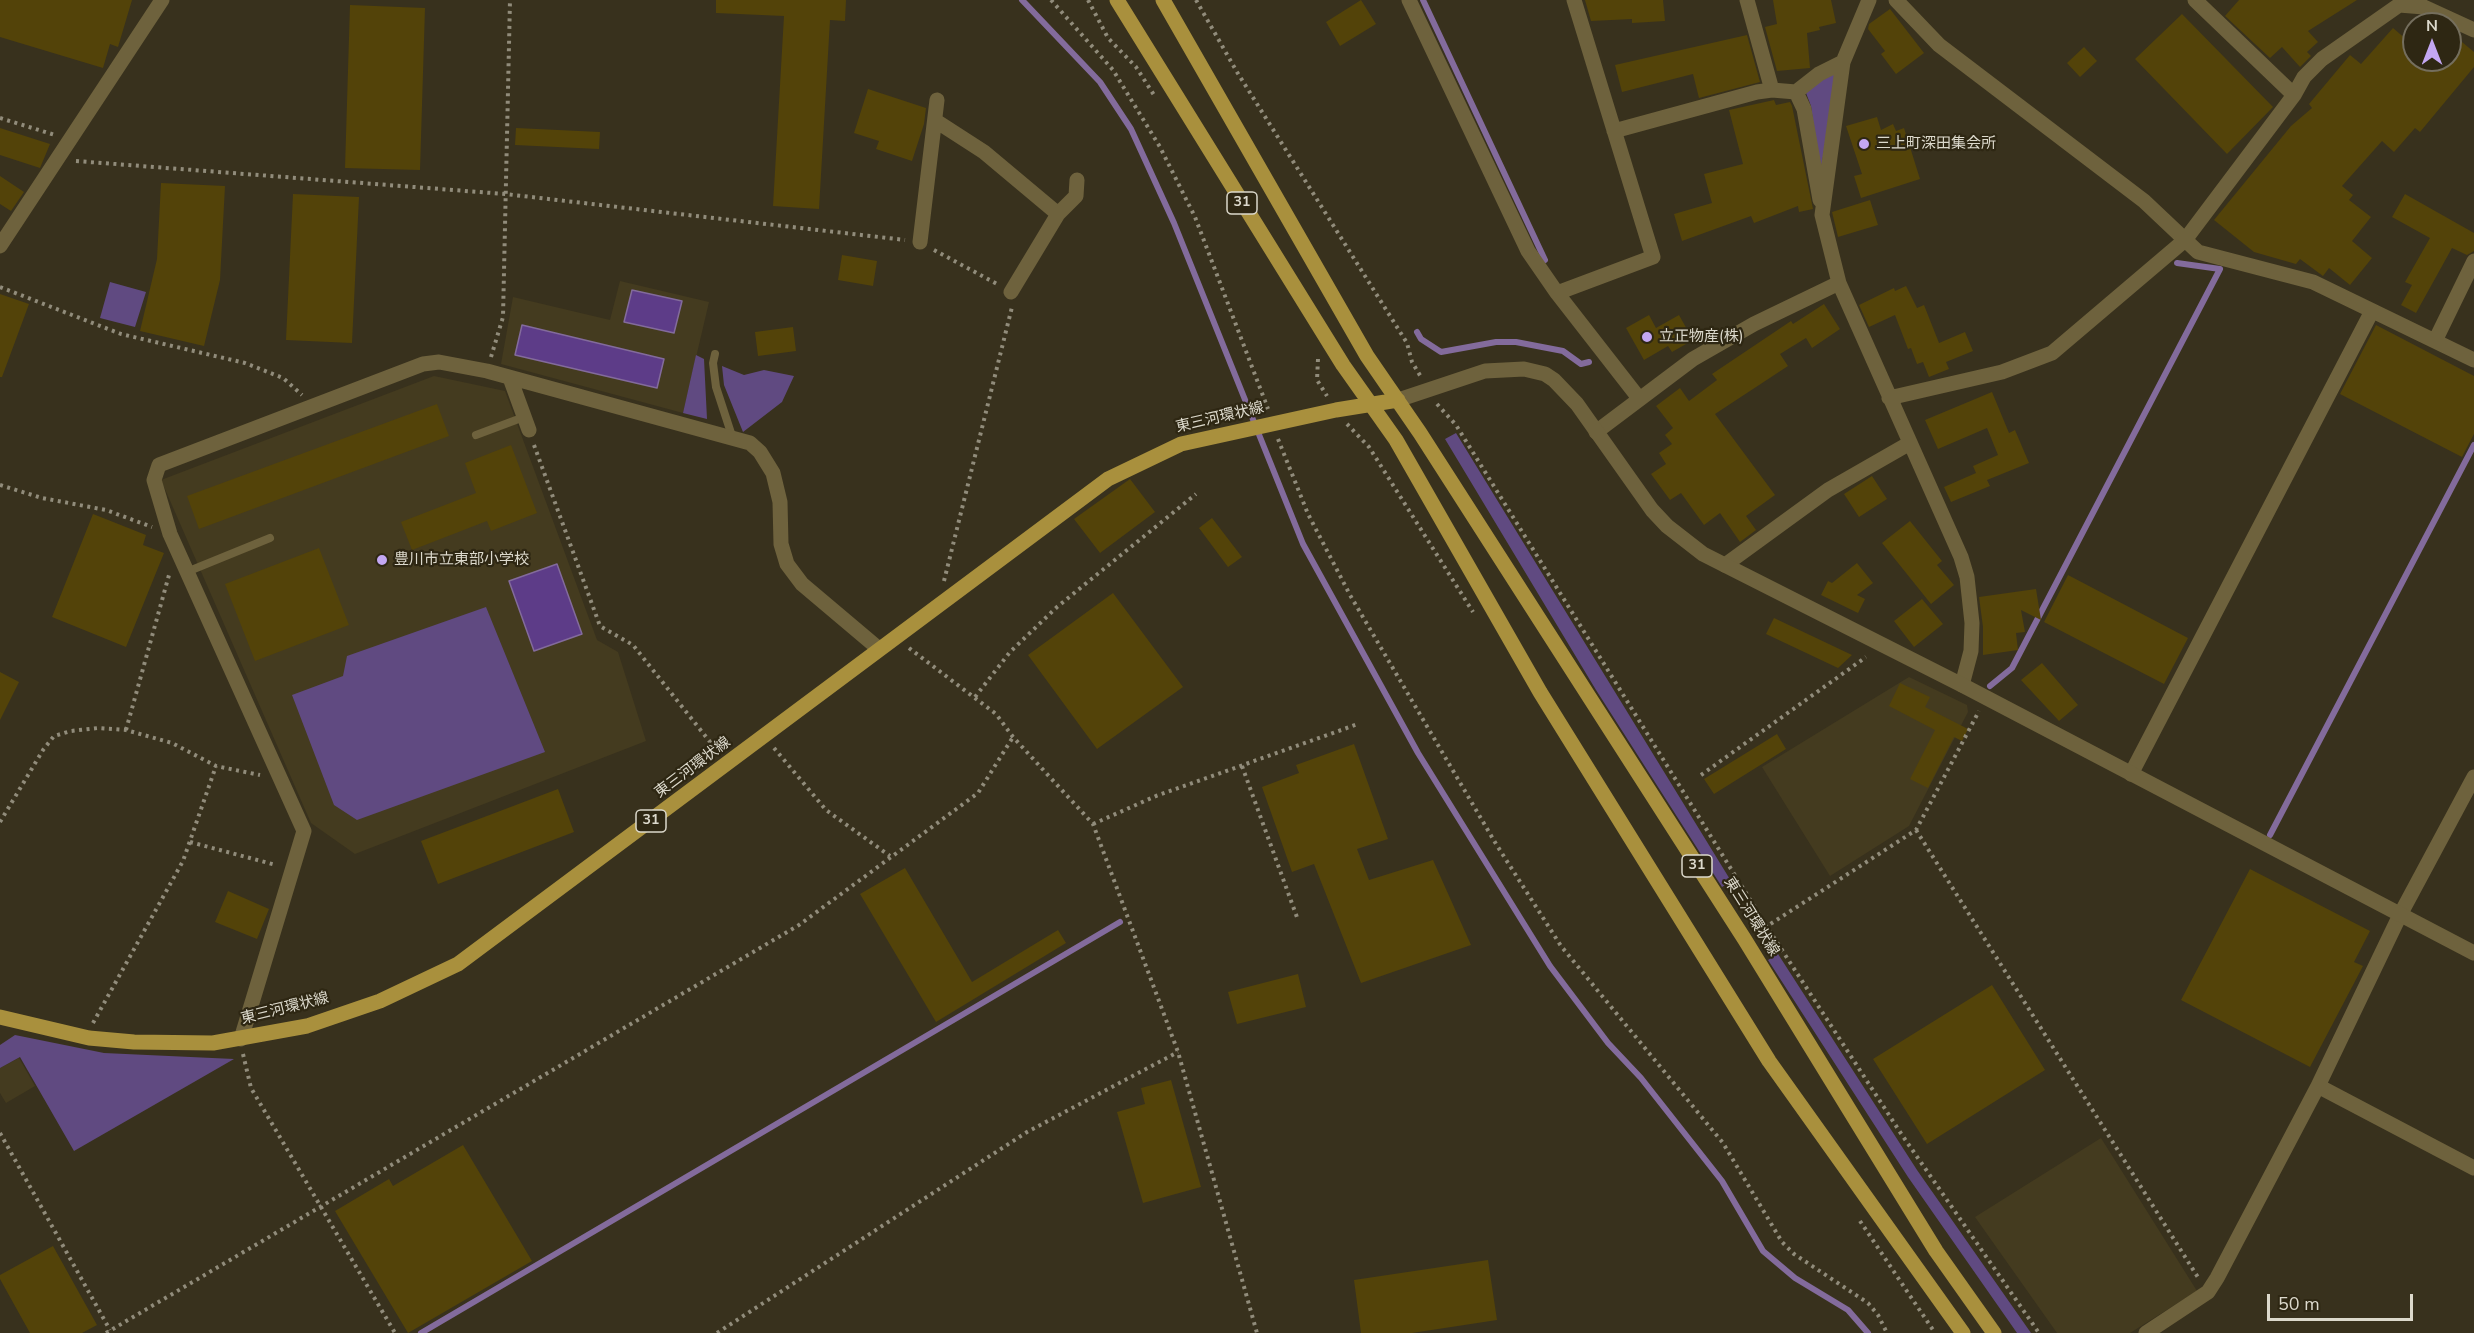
<!DOCTYPE html>
<meta charset="utf-8">
<style>
body{margin:0}
#map{position:relative;width:2474px;height:1333px;overflow:hidden;background:#38311d;font-family:"Nunito Sans",sans-serif}
canvas{display:block}
.north{position:absolute;left:2402px;top:12px;width:60px;height:60px;box-sizing:border-box;background:#2e2713;border:2px solid #746e5d;border-radius:50%;rotate:0deg;font-size:16px;font-weight:700;line-height:24px;text-align:center;color:#dcd9cc}
.north::after{content:'';display:block;margin:auto;width:21px;height:27px;background:#c3a7f2;clip-path:polygon(50% 0,100% 100%,50% 72%,0 100%)}
.scale{position:absolute;left:2267px;top:1294px;width:146px;height:27px;box-sizing:border-box;border:3px solid #dcd9cc;border-top:0;padding-left:8px;font-size:18px;line-height:21px;white-space:nowrap;color:#dcd9cc;-webkit-text-stroke:4px #2e2713;paint-order:stroke}
</style>
<div id="map">
<canvas width="2474" height="1333"></canvas>
<div class="north">N</div>
<div class="scale">50 m</div>
</div>
<script>
const ctx = document.querySelector('canvas').getContext('2d');
ctx.lineJoin = 'round';
function fillPath(path, color) {
  ctx.fillStyle = color;
  ctx.fill(path, 'evenodd');
}
function shape(rows) {
  const path = new Path2D();
  for (const r of rows) {
    path.moveTo(r[0], r[1]);
    for (let i = 2; i < r.length; i += 2) path.lineTo(r[i], r[i + 1]);
  }
  return path;
}
function stroke(path, color, width, dash) {
  ctx.strokeStyle = color;
  ctx.lineWidth = width;
  ctx.lineCap = dash ? 'butt' : 'round';
  ctx.setLineDash(dash || []);
  ctx.stroke(path);
}
function label(font, color, halo, rows, align = 'center') {
  ctx.font = font + ' "Nunito Sans","Noto Sans JP",sans-serif';
  ctx.lineWidth = 4.5;
  ctx.setLineDash([]);
  ctx.textBaseline = 'middle';
  ctx.strokeStyle = halo;
  ctx.fillStyle = color;
  for (const [text, x, y, turn = 0] of rows) {
    ctx.save();
    ctx.translate(x, y);
    ctx.rotate((+turn || 0) * Math.PI / 180);
    ctx.textAlign = isNaN(turn) ? turn : align;
    if (halo) ctx.strokeText(text, 0, 0);
    ctx.fillText(text, 0, 0);
    ctx.restore();
  }
}
fillPath(shape([
 [620,281,709,302,683,413,501,364,513,297,610,320],
 [434,376,505,391,597,640,618,652,646,741,355,854,311,823,161,480],
 [1909,677,1967,705,1968,712,1909,826,1830,876,1762,767],
 [19,1058,35,1086,6,1103,0,1093,0,1068],
 [2101,1138,2197,1291,2130,1333,2057,1333,1975,1217]
]), '#443b1f');
fillPath(shape([
 [1836,73,1820,176,1811,106,1806,93,1826,76],
 [110,282,146,292,135,327,100,318],
 [696,355,704,359,707,419,683,413],
 [722,366,744,375,764,370,794,376,782,402,743,432,724,385],
 [1456,433,1731,881,1722,887,1596,690,1445,439],
 [486,607,545,752,357,820,334,805,292,695,343,676,347,656],
 [1778,954,1917,1170,2031,1333,2017,1333,1908,1177,1768,960],
 [15,1035,104,1053,234,1059,74,1151,20,1057,0,1068,0,1045]
]), '#604a81');
const water = shape([
 [632,290,682,301,674,333,624,322,632,290],
 [522,325,664,359,657,388,515,355,522,325],
 [557,564,582,634,534,651,509,581,557,564]
]);
fillPath(water, '#5d3c88');
stroke(water, '#836b9c', 1.5);
stroke(shape([
 [1022,0,1100,82,1131,129,1174,223,1303,544,1418,753,1550,966,1608,1043,1641,1078,1722,1181,1763,1251,1795,1278,1848,1310,1868,1333],
 [1423,0,1545,260],
 [1417,332,1421,339,1441,352,1496,342,1516,342,1563,351,1581,364,1589,362],
 [1990,686,2012,668,2220,269,2177,263],
 [2270,835,2474,445],
 [421,1333,1120,922]
]), '#836b9c', 6);
fillPath(shape([
 [0,0,132,0,118,47,110,44,103,68,0,37],
 [716,0,846,0,845,21,830,20,819,209,773,206,784,16,716,13],
 [1361,0,1376,24,1340,46,1326,22],
 [1585,0,1663,0,1665,21,1632,23,1632,19,1591,21],
 [1773,0,1831,0,1836,23,1819,27,1820,30,1807,33,1810,68,1777,71,1765,27,1777,24],
 [2239,0,2357,0,2308,31,2318,42,2307,52,2311,56,2300,67,2282,47,2270,58,2225,16],
 [350,5,425,8,420,170,345,168],
 [1890,9,1924,53,1896,74,1881,54,1885,51,1868,29,1869,24],
 [2182,14,2273,107,2227,154,2135,59],
 [2393,28,2414,46,2414,60,2450,60,2450,32,2474,52,2474,67,2420,132,2415,128,2394,152,2382,141,2342,186,2353,195,2349,200,2371,217,2352,241,2372,258,2350,285,2329,268,2323,276,2300,259,2296,264,2254,252,2214,220,2291,126,2312,108,2309,104,2350,55,2361,64],
 [1747,35,1760,82,1699,98,1693,74,1622,92,1615,65],
 [2084,47,2097,61,2080,77,2067,63],
 [868,89,926,108,924,124,912,161,876,149,879,141,854,133],
 [1774,100,1776,105,1790,102,1792,106,1813,209,1799,212,1798,206,1754,223,1751,216,1682,241,1674,214,1712,203,1704,174,1743,164,1729,110],
 [1877,117,1881,130,1893,124,1896,131,1904,128,1920,179,1861,198,1854,176,1862,174,1846,126],
 [0,128,50,144,40,168,0,155],
 [516,128,600,132,599,149,515,145],
 [0,176,24,192,11,211,0,204],
 [161,183,225,186,220,280,204,346,140,331,157,259],
 [293,194,359,197,352,343,286,340],
 [2405,194,2474,233,2474,251,2467,255,2452,248,2416,313,2401,305,2412,285,2405,282,2430,238,2392,217],
 [1870,200,1878,225,1838,237,1832,212],
 [842,255,877,261,873,286,838,280],
 [1906,286,1917,308,1924,305,1939,343,1965,332,1973,351,1946,362,1949,369,1929,377,1923,362,1917,364,1911,348,1908,349,1895,315,1869,327,1859,305,1894,288,1895,291],
 [0,294,29,304,2,377,0,377],
 [1824,304,1840,329,1812,348,1806,338,1780,354,1788,366,1715,414,1775,495,1746,516,1756,530,1740,542,1720,513,1704,525,1681,493,1670,500,1651,474,1666,464,1659,453,1672,444,1665,435,1673,428,1656,406,1680,388,1689,401,1717,380,1712,374,1791,321,1793,324],
 [1649,315,1656,328,1679,315,1693,340,1672,352,1668,346,1644,360,1626,328],
 [2376,325,2474,376,2474,434,2462,457,2340,394],
 [793,327,796,351,758,356,755,332],
 [1992,392,2009,433,2015,430,2029,463,1987,480,1990,486,1951,502,1944,487,1976,473,1973,466,1998,455,1987,428,1938,449,1925,420],
 [437,404,449,436,199,529,187,496],
 [511,445,537,513,491,531,487,521,412,550,401,522,476,493,465,463],
 [1872,476,1887,499,1859,517,1844,494],
 [1130,479,1155,512,1100,553,1074,519],
 [93,514,146,535,143,545,164,553,126,647,52,617],
 [1212,518,1242,557,1228,567,1199,528],
 [1910,521,1942,561,1937,565,1954,585,1931,604,1882,543],
 [319,548,349,625,255,661,225,584],
 [1857,563,1873,583,1857,595,1865,599,1858,613,1821,595,1828,581,1832,583],
 [2068,575,2188,638,2164,684,2044,622],
 [2036,589,2041,620,2021,610,2025,632,2016,633,2018,650,1983,655,1983,627,1979,597],
 [1113,593,1183,687,1097,749,1028,655],
 [1922,599,1943,624,1914,647,1894,621],
 [1774,618,1852,655,1838,668,1766,634],
 [2042,663,2078,705,2059,721,2021,680],
 [0,672,19,682,0,720],
 [1900,683,1930,697,1925,707,1968,729,1962,741,1954,737,1928,788,1910,779,1935,730,1889,706],
 [1777,734,1786,749,1714,794,1704,779],
 [1354,744,1388,839,1357,849,1369,880,1433,860,1471,945,1361,983,1314,864,1292,872,1262,787,1299,773,1296,765],
 [558,789,574,832,438,884,421,841],
 [905,868,972,982,1058,930,1066,943,936,1022,860,894],
 [2250,869,2370,931,2354,962,2363,966,2310,1067,2181,1000],
 [228,891,269,909,257,939,215,922],
 [1298,974,1306,1007,1237,1024,1228,992],
 [1992,985,2045,1070,1927,1144,1873,1059],
 [1171,1080,1201,1187,1143,1203,1117,1112,1145,1104,1141,1088],
 [463,1145,532,1261,408,1333,335,1211,389,1179,393,1186],
 [53,1246,97,1325,82,1333,30,1333,0,1279,0,1275],
 [1488,1260,1497,1320,1412,1333,1361,1333,1354,1280]
]), '#534309');
stroke(shape([
 [1051,0,1113,70,1160,147,1195,217,1268,409],
 [1088,0,1108,38,1136,67,1154,95],
 [1196,0,1237,72,1407,343,1412,362,1421,377],
 [0,118,55,135],
 [76,161,505,194,905,240],
 [934,250,999,285],
 [0,287,121,334,245,363,283,378,302,395],
 [491,357,503,317,510,0],
 [1318,359,1317,380,1327,396],
 [1437,404,1456,425,1767,927,1902,1135,2039,1333],
 [1347,424,1369,447,1473,612],
 [1278,439,1308,514,1350,595,1496,844,1561,946,1723,1143,1782,1242,1794,1254,1868,1303,1878,1315,1887,1333],
 [534,445,600,626,633,645,718,752],
 [0,485,42,498,106,510,152,527],
 [944,581,1012,307],
 [909,648,996,714,1013,737,1093,824,1178,1052,1257,1333],
 [975,697,1010,652,1057,607,1196,494],
 [126,730,169,575],
 [774,748,826,810,890,856],
 [1242,766,1298,920],
 [1701,775,1866,657],
 [0,822,43,750,54,736,71,731,98,728,126,730,172,743,216,766,260,775],
 [1093,824,1156,796,1358,724],
 [1916,830,2199,1279],
 [190,842,276,865],
 [1758,932,1916,830,1979,711],
 [93,1023,183,861,216,766],
 [243,1054,251,1088,395,1333],
 [0,1133,110,1330],
 [1860,1221,1935,1333],
 [106,1333,799,925,978,793,1013,737],
 [717,1333,1027,1132,1178,1052]
]), '#918c7b', 4, [3, 4.5]);
stroke(shape([
 [715,354,713,363,716,387,732,436],
 [476,435,524,417],
 [189,571,270,538]
]), '#6e623d', 8);
stroke(shape([
 [1409,0,1528,251,1557,293,1638,397],
 [1747,0,1772,90],
 [1896,0,1939,45,2144,201,2198,252,2313,282,2474,360],
 [2195,0,2294,95],
 [1843,62,1822,215,1839,283,1961,557,1967,577,1972,623,1971,651,1962,685],
 [1796,92,1819,74,1843,62,1869,0],
 [936,121,984,152,1058,214],
 [1614,131,1757,92,1772,90,1796,92,1804,109,1820,200],
 [920,242,937,100],
 [0,246,162,0],
 [1011,292,1058,214,1076,196,1077,180],
 [1557,293,1653,257,1574,0],
 [2435,341,2474,261],
 [510,378,529,430],
 [1889,398,2002,372,2052,353,2185,240,2294,95,2304,77,2322,59,2399,5,2424,7,2474,30],
 [1596,432,1693,359,1754,324,1839,283],
 [1725,565,1828,490,1910,443],
 [2131,774,2372,311],
 [241,1039,304,831,170,534,154,480,159,465,423,364,439,362,487,371,750,443,760,452,773,473,780,502,781,544,787,564,802,584,879,649],
 [2318,1086,2474,1168],
 [2146,1333,2208,1292,2217,1278,2318,1086,2400,915,2474,777]
]), '#6e623d', 15);
stroke(shape([
 [1398,400,1485,371,1524,369,1545,374,1554,380,1577,404,1652,510,1667,526,1703,554,1962,685,2474,953]
]), '#6e623d', 15);
stroke(shape([
 [1117,0,1343,365,1396,440,1540,692,1769,1061,1963,1333],
 [1163,0,1367,356,1420,433,1745,940,1936,1251,1994,1333],
 [0,1017,89,1038,134,1042,213,1043,307,1026,380,1001,458,964,1108,479,1181,444,1336,410,1398,400]
]), '#a9903d', 15);
for (const [x, y, r, color] of [
 [1864,144,6,"#c3a7f2"],
 [1647,337,6,"#c3a7f2"],
 [382,560,6,"#c3a7f2"]
]) {
  const dot = new Path2D();
  dot.arc(x, y, r, 0, 2 * Math.PI);
  ctx.fillStyle = color;
  ctx.fill(dot);
  stroke(dot, '#2e2713', 2);
}
for (const [x, y, w] of [
 [1242,203,30],
 [651,821,30],
 [1697,866,30]
]) {
  const box = new Path2D();
  box.roundRect(x - w / 2, y - 11, w, 22, 4.5);
  ctx.fillStyle = '#2e2713';
  ctx.fill(box);
  stroke(box, '#dcd9cc', 1.5);
}
label('bold 14px', '#dcd9cc', null, [
 ["31",1242,203],
 ["31",651,821],
 ["31",1697,866]
]);
label('15px', '#dcd9cc', '#2e2713', [
 ["三上町深田集会所",1876,144],
 ["立正物産(株)",1659,337],
 ["豊川市立東部小学校",394,560]
], 'left');
label('15px', '#dcd9cc', '#2e2713', [
 ["東三河環状線",1220,418,-13],
 ["東三河環状線",693,768,-37],
 ["東三河環状線",1751,917,58],
 ["東三河環状線",285,1009,-14]
]);
</script>
